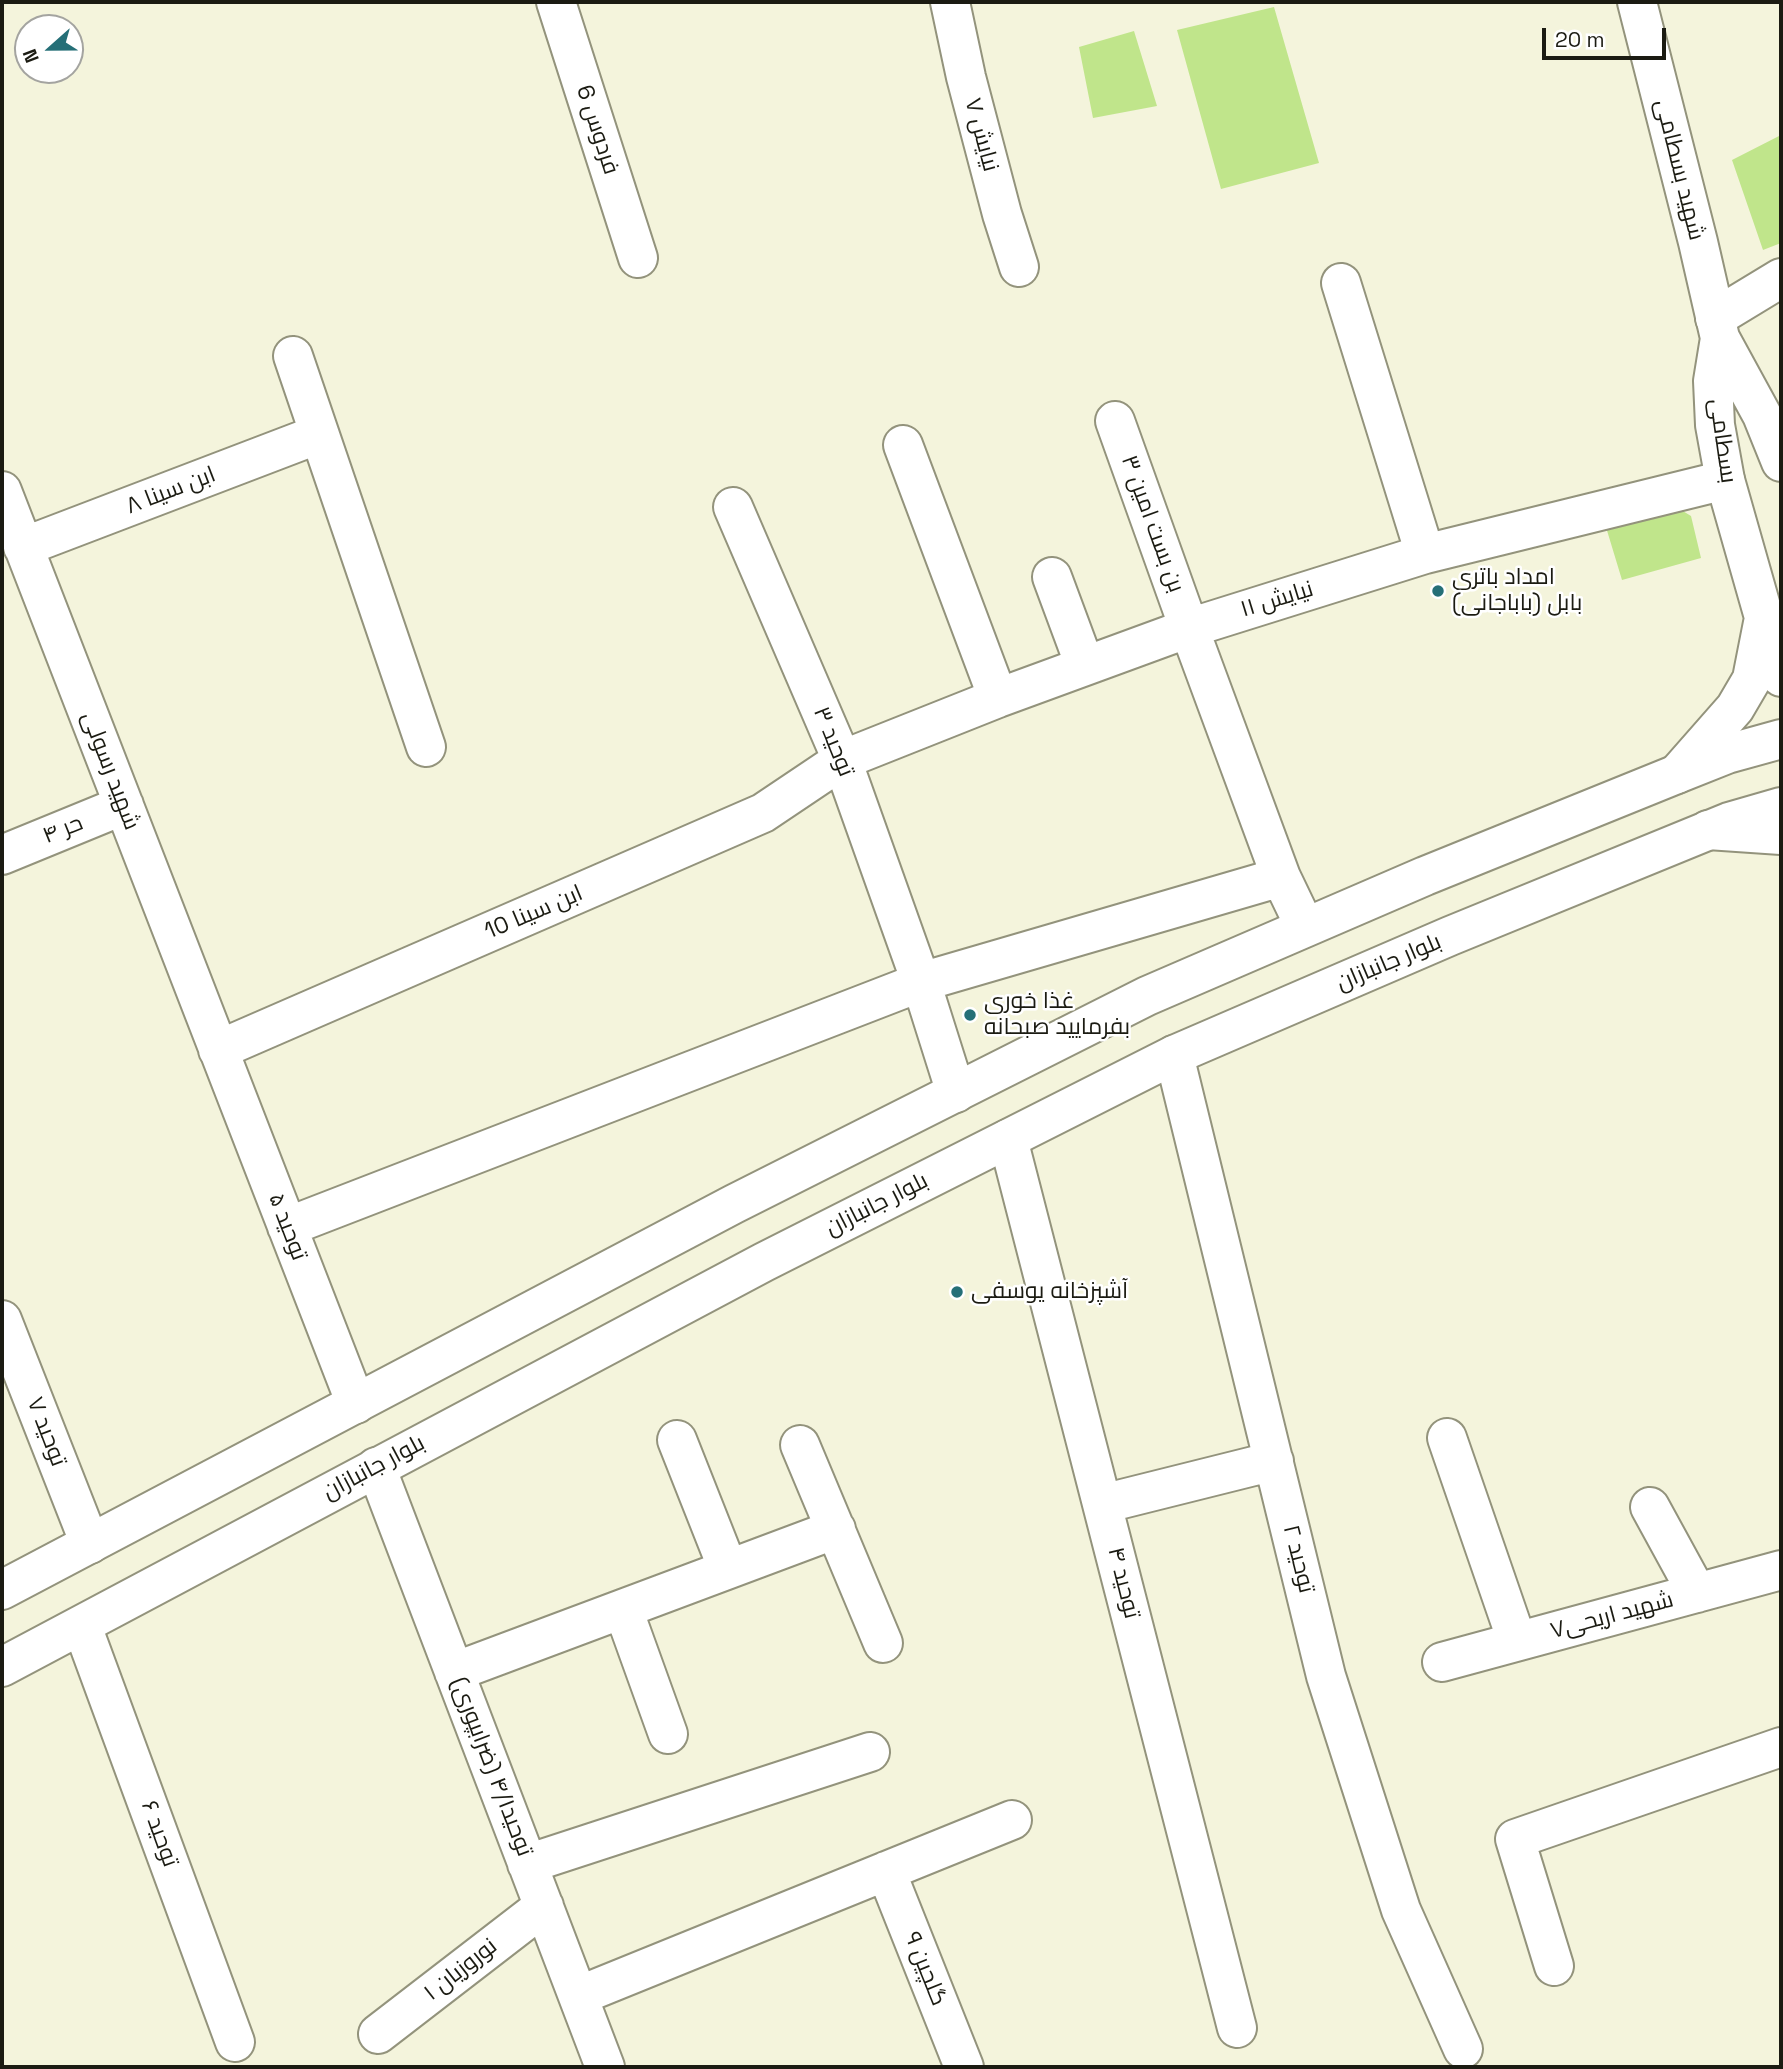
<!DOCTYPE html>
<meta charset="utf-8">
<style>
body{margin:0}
#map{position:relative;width:1783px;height:2069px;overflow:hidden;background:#f4f4dc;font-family:"Space Grotesk",sans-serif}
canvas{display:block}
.frame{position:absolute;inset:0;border:4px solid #1b1b12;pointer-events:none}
.north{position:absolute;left:14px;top:14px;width:70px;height:70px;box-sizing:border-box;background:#fff;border:2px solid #a4a4a0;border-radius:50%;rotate:249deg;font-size:19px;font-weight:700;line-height:28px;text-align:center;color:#1b1b12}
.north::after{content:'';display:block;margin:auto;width:24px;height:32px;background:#256f77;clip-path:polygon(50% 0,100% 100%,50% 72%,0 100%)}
.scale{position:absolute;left:1542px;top:28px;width:124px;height:32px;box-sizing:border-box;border:4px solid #1b1b12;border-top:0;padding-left:9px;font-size:21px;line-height:24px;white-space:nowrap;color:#1b1b12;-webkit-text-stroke:5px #fff;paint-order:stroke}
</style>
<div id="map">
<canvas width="1783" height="2069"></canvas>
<div class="frame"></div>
<div class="north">N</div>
<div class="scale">20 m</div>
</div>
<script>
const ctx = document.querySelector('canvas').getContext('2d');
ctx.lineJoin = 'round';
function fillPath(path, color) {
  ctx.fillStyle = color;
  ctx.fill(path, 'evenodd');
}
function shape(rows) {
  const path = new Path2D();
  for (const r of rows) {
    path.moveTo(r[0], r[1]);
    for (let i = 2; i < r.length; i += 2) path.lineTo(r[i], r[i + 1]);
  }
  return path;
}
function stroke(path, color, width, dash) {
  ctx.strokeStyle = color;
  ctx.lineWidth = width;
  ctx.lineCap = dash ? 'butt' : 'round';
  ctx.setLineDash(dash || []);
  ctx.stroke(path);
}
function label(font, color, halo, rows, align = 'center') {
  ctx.font = font + ' "Space Grotesk",Cairo,sans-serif';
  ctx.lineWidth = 5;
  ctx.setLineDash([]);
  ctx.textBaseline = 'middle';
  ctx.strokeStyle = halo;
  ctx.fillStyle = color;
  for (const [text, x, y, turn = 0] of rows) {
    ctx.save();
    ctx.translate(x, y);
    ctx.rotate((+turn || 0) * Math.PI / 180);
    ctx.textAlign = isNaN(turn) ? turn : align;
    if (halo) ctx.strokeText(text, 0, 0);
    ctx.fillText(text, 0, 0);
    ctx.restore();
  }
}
fillPath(shape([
 [1274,7,1319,163,1221,189,1177,30],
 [1134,31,1157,106,1093,118,1079,47],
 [1781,135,1781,243,1763,250,1732,160],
 [1663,499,1691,516,1701,558,1622,580,1602,514]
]), '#c0e58b');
const minor = shape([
 [556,2,638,258],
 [950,2,966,77,1002,214,1019,267],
 [1341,283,1425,554],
 [1715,318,1781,278],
 [293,356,426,747],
 [1115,421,1189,628,1281,877,1305,927],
 [903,445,998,698],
 [2,491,356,1404],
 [733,507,842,760,921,982,956,1093],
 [23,547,319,434],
 [1052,577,1085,666],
 [2,855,124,805],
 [218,1050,763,813,842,760,998,698,1189,628,1425,554,1725,480],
 [1174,1055,1326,1676,1401,1910,1463,2049],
 [1008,1139,1237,2028],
 [287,1227,921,982,1281,877],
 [2,1320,90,1544],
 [1447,1438,1517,1641],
 [677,1440,728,1569],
 [800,1445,883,1643],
 [376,1467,605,2067],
 [1102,1504,1274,1461],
 [1650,1507,1697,1593],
 [623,1609,668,1734],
 [82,1626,235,2042],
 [1442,1662,1781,1570],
 [454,1672,836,1529],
 [527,1864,870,1752],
 [886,1871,964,2067],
 [1554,1966,1515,1839,1781,1747],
 [578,1996,1012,1820],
 [378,2034,544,1906]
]);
const major = shape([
 [1637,2,1698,242,1720,338,1762,415,1781,462],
 [1720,338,1713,381,1715,425,1725,480,1781,677],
 [1677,774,1735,708,1752,679,1763,623],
 [1708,830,1781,835]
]);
const highway = shape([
 [2,1590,734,1204,1147,996,1425,876,1677,774,1727,754,1781,739],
 [2,1667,764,1262,1174,1055,1450,936,1729,822,1781,807]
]);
stroke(minor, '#93937c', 42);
stroke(major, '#93937c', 42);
stroke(highway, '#93937c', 42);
stroke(minor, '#fff', 38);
stroke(major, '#fff', 38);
stroke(highway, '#fff', 38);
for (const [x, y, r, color] of [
 [1438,591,7,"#256f77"],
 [970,1015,7,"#256f77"],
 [957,1292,7,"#256f77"]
]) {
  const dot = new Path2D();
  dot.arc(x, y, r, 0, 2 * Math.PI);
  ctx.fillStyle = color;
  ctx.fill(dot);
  stroke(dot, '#fff', 2.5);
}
label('23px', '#1b1b12', '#fff', [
 ["فردوس 6",597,130,72],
 ["نیایش ۷",981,135,75],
 ["شهید بسطامی",1679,170,76],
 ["بسطامی",1722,441,82],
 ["ابن سینا ۸",171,491,-21],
 ["بن بست امین ۳",1152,524,70],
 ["نیایش ۱۱",1277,600,-17],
 ["توحید ۳",833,742,68],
 ["شهید رسولی",110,771,69],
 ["حر ۴",63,830,-22],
 ["ابن سینا 10",534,913,-23],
 ["بلوار جانبازان",1389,963,-23],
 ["بلوار جانبازان",877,1205,-27],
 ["توحید ۵",287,1227,69],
 ["توحید ۷",46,1432,69],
 ["بلوار جانبازان",374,1468,-28],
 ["توحید ۲",1298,1559,76],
 ["توحید ۴",1123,1583,76],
 ["شهید اریحی۷",1612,1616,-15],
 ["توحید۴/۱ (ضرابپوری)",491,1767,69],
 ["توحید ۶",159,1834,70],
 ["گلچین ۹",925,1969,68],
 ["نوروزیان ۱",461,1970,-38]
]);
label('23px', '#1b1b12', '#fff', [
 ["امداد باتری",1452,578],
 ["بابل (باباجانی)",1452,604],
 ["غذا خوری",984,1002],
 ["بفرمایید صبحانه",984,1028],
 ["آشپزخانه یوسفی",971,1292]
], 'left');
</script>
